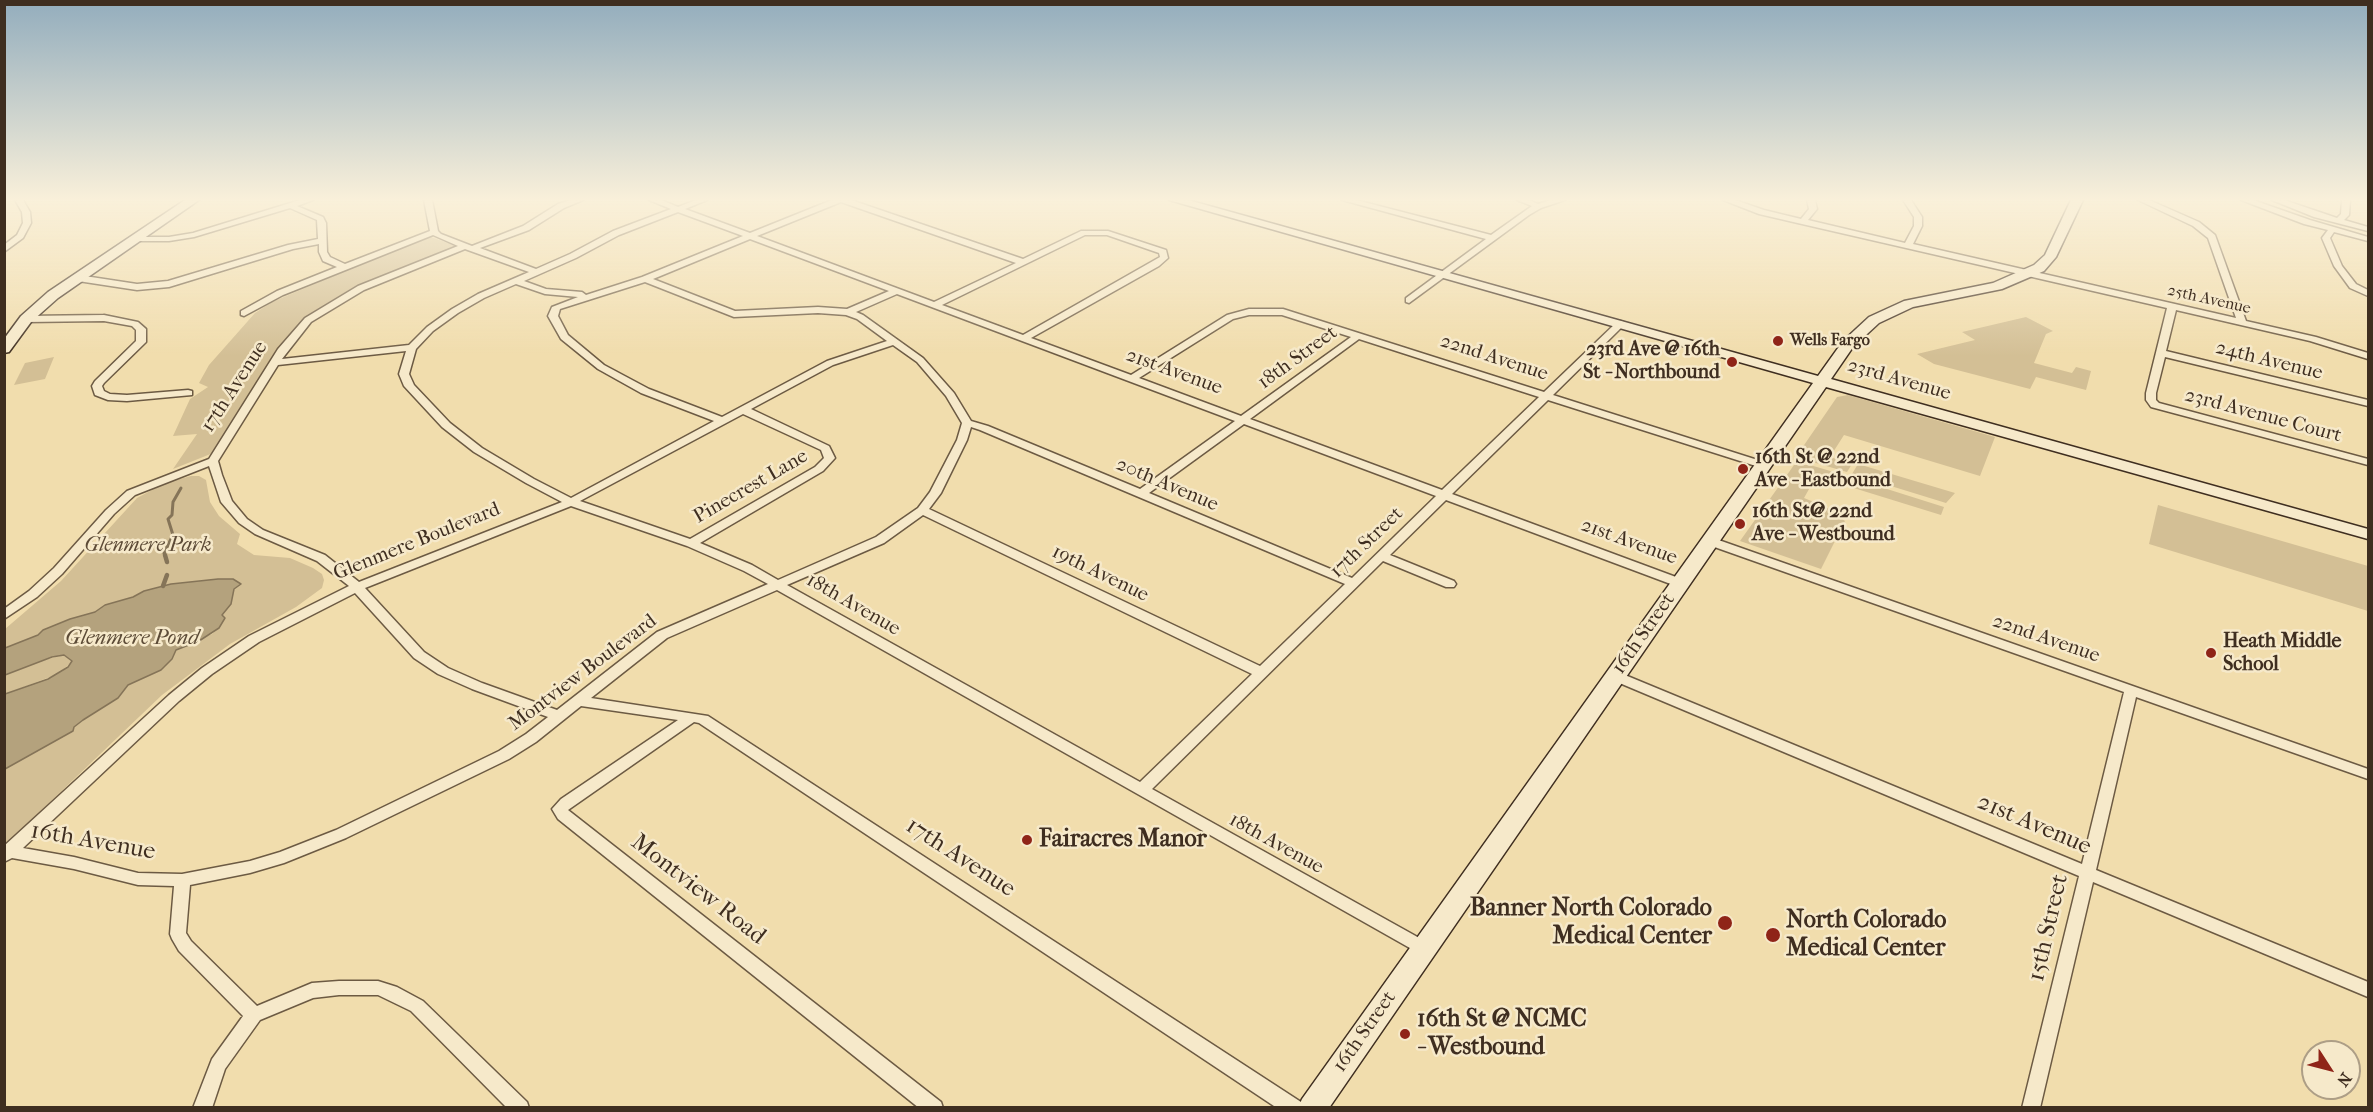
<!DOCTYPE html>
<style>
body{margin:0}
#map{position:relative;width:2373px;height:1112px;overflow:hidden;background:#f1ddad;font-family:"IM FELL French Canon",serif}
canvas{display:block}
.frame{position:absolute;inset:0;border:6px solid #3f2e20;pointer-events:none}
.north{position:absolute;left:2301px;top:1040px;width:60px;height:60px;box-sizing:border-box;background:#f6e9ca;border:2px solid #ad9e86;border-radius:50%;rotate:126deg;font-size:16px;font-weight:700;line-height:24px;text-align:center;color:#3f2e20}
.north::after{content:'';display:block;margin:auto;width:21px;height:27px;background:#8f2418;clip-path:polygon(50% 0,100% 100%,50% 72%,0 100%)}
</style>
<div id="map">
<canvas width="2373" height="1112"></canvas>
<div class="frame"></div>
<div class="north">N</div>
</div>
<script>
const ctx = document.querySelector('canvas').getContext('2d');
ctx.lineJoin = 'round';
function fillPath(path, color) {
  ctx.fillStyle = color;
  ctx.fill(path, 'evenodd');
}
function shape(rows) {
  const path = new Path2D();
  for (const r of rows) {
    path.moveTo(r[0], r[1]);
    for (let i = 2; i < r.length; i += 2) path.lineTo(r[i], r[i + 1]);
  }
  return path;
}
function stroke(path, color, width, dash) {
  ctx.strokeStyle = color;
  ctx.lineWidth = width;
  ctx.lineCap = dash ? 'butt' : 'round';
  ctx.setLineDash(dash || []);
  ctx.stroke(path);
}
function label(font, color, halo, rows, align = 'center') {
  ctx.font = font + ' "IM FELL French Canon",serif';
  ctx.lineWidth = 5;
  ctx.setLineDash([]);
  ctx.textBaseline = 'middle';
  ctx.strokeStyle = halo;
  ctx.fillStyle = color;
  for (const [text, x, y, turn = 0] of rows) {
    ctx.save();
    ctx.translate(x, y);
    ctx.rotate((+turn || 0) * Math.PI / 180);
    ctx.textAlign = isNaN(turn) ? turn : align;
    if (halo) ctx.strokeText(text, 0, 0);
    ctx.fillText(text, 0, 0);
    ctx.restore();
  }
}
fillPath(shape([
 [428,236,460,247,367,283,316,310,286,340,213,453,173,469,197,434,173,436,190,399,208,387,199,383,209,365,255,313,272,302],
 [2026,317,2053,331,2046,334,2034,363,2072,373,2076,367,2091,371,2086,390,2036,377,2030,389,1934,364,1917,354,1975,340,1962,332],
 [54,357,45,379,14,385,25,363],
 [1848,395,1995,437,1980,476,1844,435,1830,457,1852,464,1847,472,1809,461,1800,451,1837,397],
 [1858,464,1955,493,1946,503,1852,474],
 [1794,465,1810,465,1844,475,1841,482,1817,475,1804,498,1826,507,1845,521,1821,569,1740,541],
 [191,476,199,476,206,480,210,502,219,516,240,534,237,544,254,555,290,558,313,568,322,574,324,580,322,588,296,607,230,644,162,695,5,845,5,769,72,731,74,727,83,720,118,698,128,685,161,670,176,650,212,634,219,628,221,615,232,600,234,589,218,579,171,584,144,591,133,597,105,605,95,612,70,619,43,630,38,635,5,648,5,629,61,581,137,498,165,483],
 [1849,477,1944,507,1941,515,1844,485],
 [2158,505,2368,566,2368,611,2149,544],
 [64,655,73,661,58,674,5,694,4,675,32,663]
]), '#d3bf95');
const water = shape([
 [218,579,233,579,241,584,234,589,231,604,222,615,225,618,219,628,199,641,176,650,172,659,161,670,128,685,118,698,83,720,74,727,73,731,5,769,5,694,48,679,68,667,72,661,64,655,52,657,5,675,5,648,38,635,43,630,70,619,95,612,105,605,133,597,144,591,171,584,218,579]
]);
fillPath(water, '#b4a27d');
stroke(water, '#857458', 1.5);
stroke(shape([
 [165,556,164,553,173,535,168,519,172,515,173,502,181,488]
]), '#857458', 3);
stroke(shape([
 [165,555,167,562],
 [163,586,167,575]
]), '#857458', 4.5);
const street = shape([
 [15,200,23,200,30,212,31,223,23,238,4,252,4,245,17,235,23,223,22,212,15,200],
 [300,200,313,200,297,206,323,217,326,223,327,252,330,257,345,264,430,231,424,200,432,200,438,231,441,234,472,246,523,226,558,204,571,200,583,200,564,208,529,230,480,248,536,269,570,254,613,231,671,209,649,200,661,200,678,207,696,200,707,200,685,209,750,233,832,200,851,200,1023,259,1081,231,1108,231,1166,250,1168,258,1159,266,1031,338,1131,375,1227,315,1249,309,1283,309,1544,392,1617,322,1620,321,1623,322,1623,326,1553,395,1767,463,1768,465,1763,468,1759,467,1548,400,1452,494,1684,580,1686,583,1684,586,1676,586,1446,500,1390,555,1454,581,1456,584,1454,587,1446,587,1383,561,1152,789,1430,944,1432,949,1430,954,1424,956,777,590,667,638,591,698,708,716,1301,1102,1303,1108,1277,1108,699,723,694,722,568,810,941,1102,943,1108,919,1108,558,819,552,809,561,799,678,720,581,706,536,742,509,759,346,838,284,863,250,873,190,885,186,933,191,941,257,1006,312,983,339,981,378,981,397,987,423,1001,527,1102,529,1108,507,1108,411,1011,378,995,339,995,313,998,260,1020,225,1069,212,1108,193,1108,212,1059,243,1016,179,951,172,939,170,934,174,886,138,885,74,869,12,858,4,862,4,846,169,695,202,668,249,636,349,586,317,561,255,534,239,523,221,502,209,466,135,495,114,514,62,574,37,597,4,619,4,609,29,591,54,568,106,510,127,491,209,459,278,349,305,318,358,286,458,246,433,235,283,295,244,316,241,315,241,311,277,291,337,267,323,261,319,252,319,244,293,249,169,287,137,290,78,281,74,278,78,275,137,284,168,281,288,245,318,239,317,220,290,208,194,237,169,241,135,241,131,239,135,237,169,237,193,233,300,200],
 [841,202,1016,263,934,302,757,236,841,202],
 [678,212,743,236,642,277,586,295,582,292,546,289,524,281,576,258,619,235,678,212],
 [1085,235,1107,235,1159,253,1160,257,1023,335,942,305,1085,235],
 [750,239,889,291,847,309,818,307,735,311,653,279,750,239],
 [465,249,529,272,478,294,452,309,427,327,409,345,282,359,311,322,364,290,465,249],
 [645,282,734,317,818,313,846,315,857,319,887,341,827,361,722,417,649,389,604,365,568,335,558,316,560,309,645,282],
 [516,284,545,294,578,297,552,307,548,316,561,339,598,369,641,393,714,421,571,498,534,479,482,448,450,423,414,385,409,374,416,349,433,331,458,313,484,298,516,284],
 [897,294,1235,421,1140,489,988,426,971,421,954,393,923,358,863,315,856,312,897,294],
 [1249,315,1282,315,1351,337,1241,416,1139,378,1233,319,1249,315],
 [1359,339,1539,397,1442,490,1250,419,1359,339],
 [893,345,917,362,946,396,962,423,957,440,930,492,918,508,876,537,778,580,752,565,700,543,823,471,835,458,829,446,751,409,833,365,893,345],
 [406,351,399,374,404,386,442,427,474,452,526,483,562,502,359,582,325,555,263,530,247,519,232,501,222,475,218,461,278,365,406,351],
 [743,414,821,450,824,458,815,467,690,539,580,501,743,414],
 [1244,424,1436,496,1352,578,1149,493,1244,424],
 [971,427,980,430,1345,584,1260,666,929,509,941,493,967,440,971,427],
 [571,506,687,546,744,571,768,584,657,632,557,710,482,683,448,668,424,652,365,588,571,506],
 [923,515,1252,674,1140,782,787,585,884,543,923,515],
 [355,593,414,658,438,674,472,689,548,717,526,734,499,751,336,830,280,852,250,861,182,874,138,873,74,857,23,848,179,701,212,674,259,642,355,593],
 [1342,200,1356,200,1491,235,1532,206,1517,200,1529,200,1538,204,1551,200,1565,200,1541,208,1529,215,1409,303,1406,302,1406,298,1486,239,1342,200],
 [1723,200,1735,200,1764,210,1801,219,1809,209,1807,200,1815,200,1817,209,1808,220,1905,243,1914,226,1914,217,1903,200,1911,200,1922,217,1922,226,1913,244,2236,318,2208,238,2193,226,2138,200,2149,200,2199,222,2215,235,2246,321,2316,337,2368,353,2368,359,2310,341,2176,310,2166,351,2368,400,2368,406,2165,357,2156,393,2156,400,2159,403,2368,459,2368,465,2151,407,2146,400,2146,393,2167,308,1802,224,1759,214,1723,200],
 [2241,200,2253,200,2310,220,2368,237,2368,241,2334,232,2330,238,2342,266,2356,284,2368,290,2368,296,2350,288,2334,266,2322,238,2328,230,2304,224,2241,200],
 [2272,200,2284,200,2337,218,2341,214,2342,200,2350,200,2349,215,2344,220,2368,227,2368,231,2314,217,2272,200],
 [104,315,138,322,146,329,146,342,104,383,102,386,104,391,110,394,127,395,188,390,192,391,192,395,127,401,108,400,95,395,92,386,95,381,136,341,136,330,132,326,104,321,26,322,21,319,26,316,104,315],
 [1710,537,2368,769,2368,779,2136,697,2096,870,2368,982,2368,997,2093,882,2040,1108,2022,1108,2079,876,1610,679,1608,676,1610,673,1615,671,1620,673,2082,864,2124,692,1706,544,1704,541,1706,538,1710,537]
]);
const secondary = shape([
 [185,200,199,200,58,298,31,322,9,352,4,353,4,339,21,316,48,292,185,200],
 [1169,200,1188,200,1818,376,1843,341,1869,317,1904,301,1993,283,2034,265,2045,255,2071,200,2083,200,2056,257,2044,271,2002,289,1913,307,1879,323,1853,347,1831,379,2368,529,2368,539,1826,387,1329,1108,1298,1108,1302,1099,1813,383,1169,200]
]);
stroke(street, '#6c5a43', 3);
stroke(secondary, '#3f2e20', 3);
fillPath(street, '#f6e9ca');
fillPath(secondary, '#f6e9ca');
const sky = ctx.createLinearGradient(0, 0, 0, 356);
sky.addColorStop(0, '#93adbd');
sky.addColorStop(0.56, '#f9f0da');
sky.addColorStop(1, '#f9f0da00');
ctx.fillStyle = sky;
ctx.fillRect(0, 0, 2373, 356);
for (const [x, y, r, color] of [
 [1778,341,6,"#8f2418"],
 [1732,362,6,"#8f2418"],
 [1743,469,6,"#8f2418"],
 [1740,524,6,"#8f2418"],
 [2211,653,6,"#8f2418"],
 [1027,840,6,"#8f2418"],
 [1725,923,8,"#8f2418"],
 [1773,935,8,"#8f2418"],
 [1405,1034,6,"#8f2418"]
]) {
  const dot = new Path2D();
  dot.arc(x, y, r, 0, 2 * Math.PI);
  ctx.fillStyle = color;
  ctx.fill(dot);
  stroke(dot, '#f6e9ca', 2);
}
label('16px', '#3f2e20', '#f6e9ca', [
 ["25th Avenue",2209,300,13]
]);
label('bold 16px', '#3f2e20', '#f6e9ca', [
 ["Wells Fargo",1790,341]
], 'left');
label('bold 20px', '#3f2e20', '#f6e9ca', [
 ["23rd Ave @ 16th",1720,350,"right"],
 ["St - Northbound",1720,373,"right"],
 ["16th St @ 22nd",1755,458],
 ["Ave - Eastbound",1755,481],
 ["16th St@ 22nd",1752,512],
 ["Ave - Westbound",1752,535],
 ["Heath Middle",2223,642],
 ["School",2223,665]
], 'left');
label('20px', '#3f2e20', '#f6e9ca', [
 ["18th Street",1298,358,-36],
 ["22nd Avenue",1494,358,18],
 ["24th Avenue",2269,361,14],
 ["21st Avenue",1174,372,20],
 ["23rd Avenue",1899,380,16],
 ["17th Avenue",235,387,-57],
 ["23rd Avenue Court",2263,416,15],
 ["20th Avenue",1167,485,23],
 ["Pinecrest Lane",751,487,-30],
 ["Glenmere Boulevard",417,542,-22],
 ["21st Avenue",1629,542,20],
 ["17th Street",1367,543,-44],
 ["19th Avenue",1100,574,26],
 ["18th Avenue",853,605,30],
 ["16th Street",1644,634,-55],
 ["22nd Avenue",2046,639,19],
 ["Montview Boulevard",583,673,-37],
 ["18th Avenue",1276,844,29],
 ["16th Street",1365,1032,-55]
]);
label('italic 20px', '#5d4b37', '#f6e9ca', [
 ["Glenmere Park",148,546]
]);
label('italic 21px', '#5c4b37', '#f6e9ca', [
 ["Glenmere Pond",132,639]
]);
label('24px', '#3f2e20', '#f6e9ca', [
 ["21st Avenue",2034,825,23],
 ["16th Avenue",93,842,10],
 ["17th Avenue",960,858,33],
 ["Montview Road",698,890,38],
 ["15th Street",2049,928,-77]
]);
label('bold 24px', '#3f2e20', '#f6e9ca', [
 ["Fairacres Manor",1039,840],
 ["Banner North Colorado",1712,909,"right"],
 ["Medical Center",1712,937,"right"],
 ["North Colorado",1786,921],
 ["Medical Center",1786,949],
 ["16th St @ NCMC",1417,1020],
 ["- Westbound",1417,1048]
], 'left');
</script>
